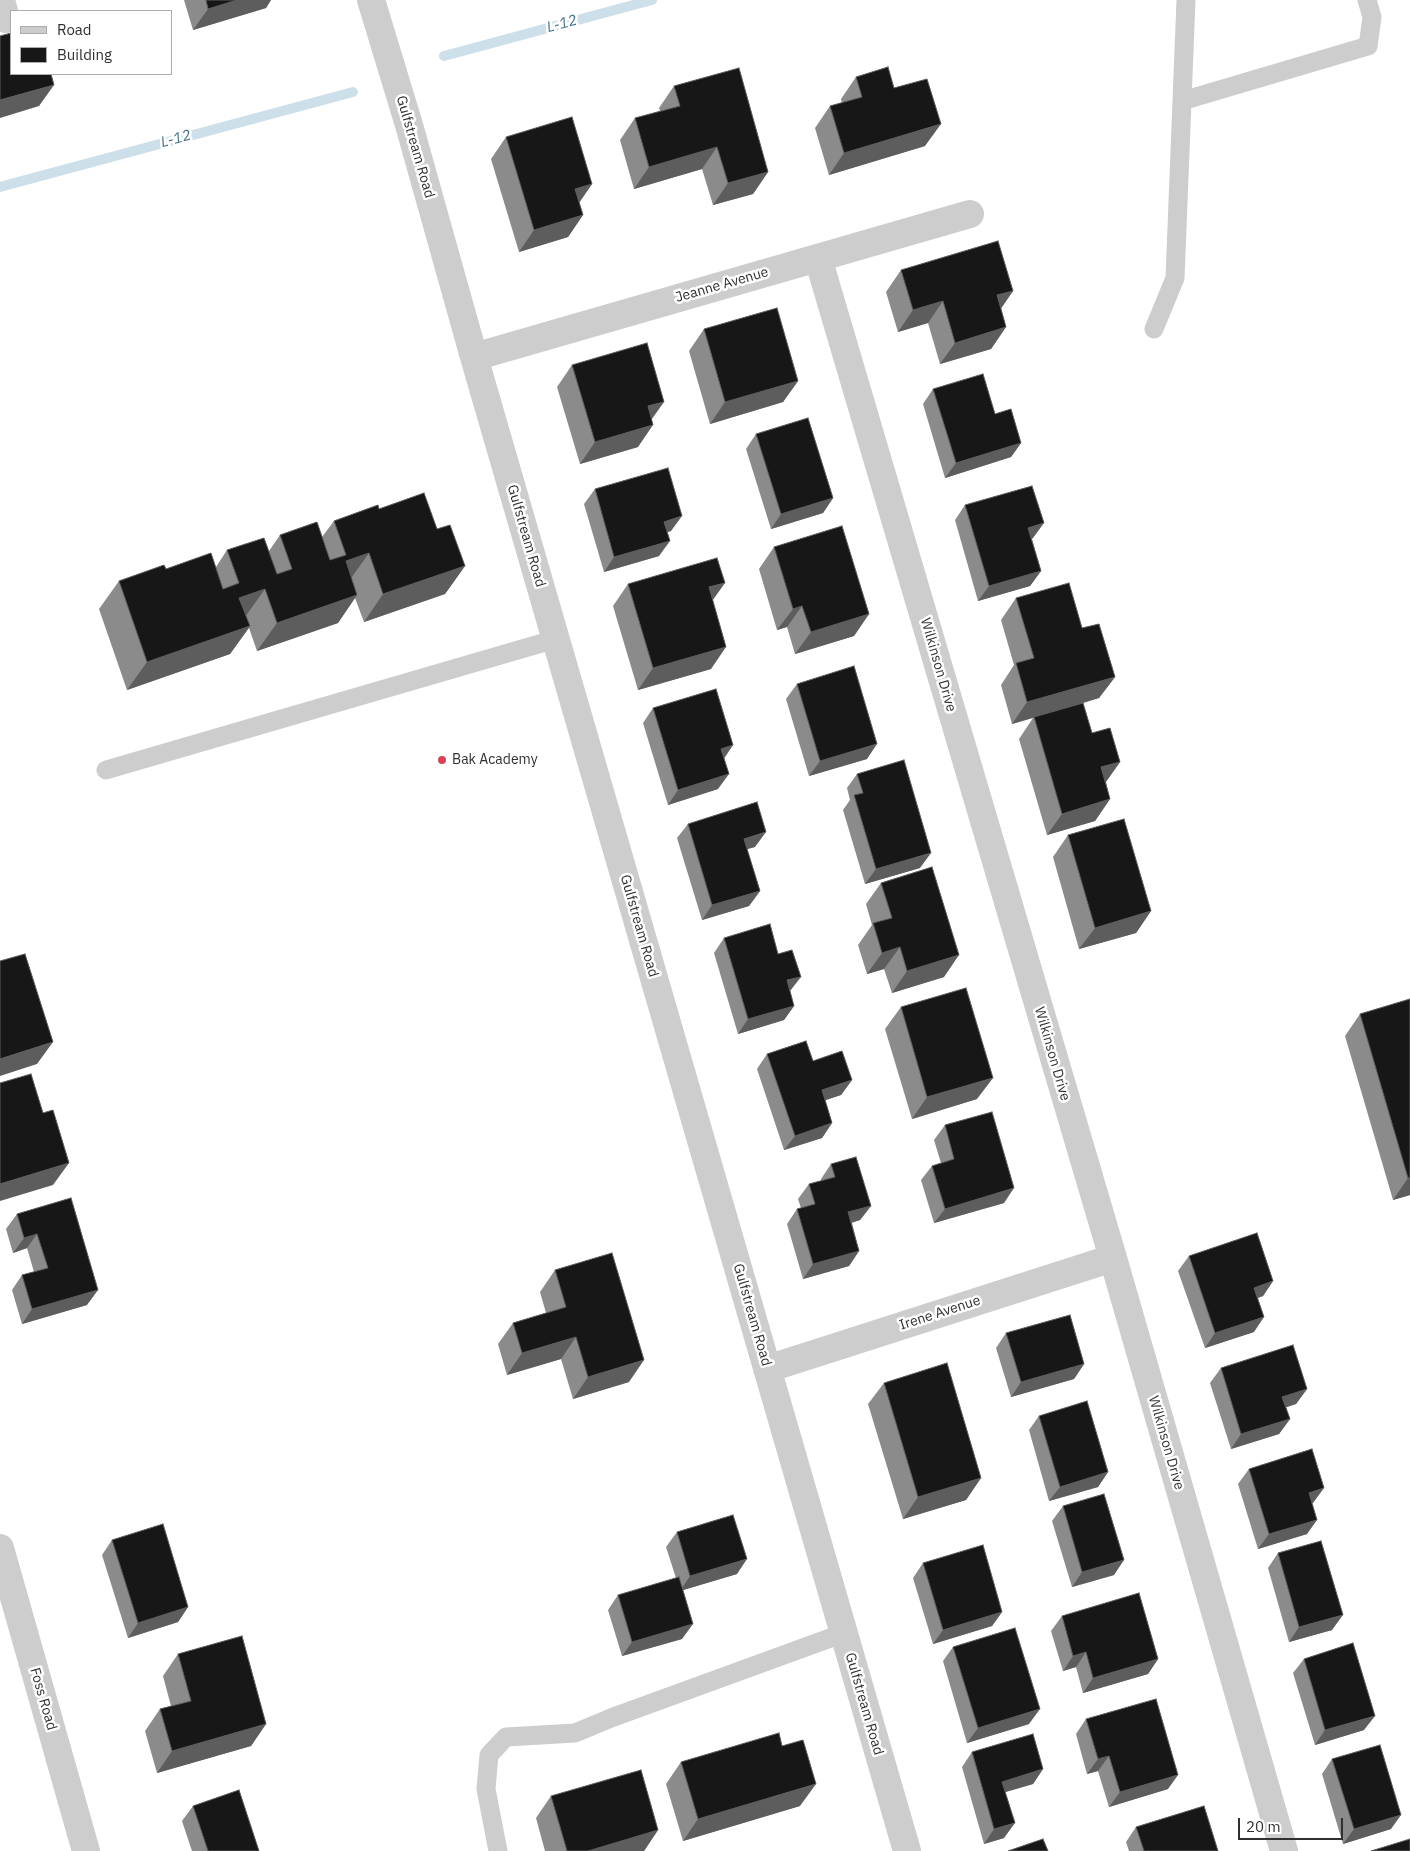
<!DOCTYPE html>
<style>
body{margin:0}
#map{position:relative;width:1410px;height:1851px;overflow:hidden;background:#fff;font-family:"IBM Plex Sans",sans-serif}
canvas{display:block}
.legend{position:absolute;left:10px;top:10px;width:162px;height:65px;box-sizing:border-box;background:#fff;border:1px solid #acacac;margin:0;padding:6px 9px;list-style:none;font-size:15px;color:#303030}
.legend li{display:flex;align-items:center;gap:10px;height:25px}
.legend b{width:25px;border:1px solid #acacac}
.scale{position:absolute;left:1238px;top:1818px;width:105px;height:22px;box-sizing:border-box;border:2px solid #303030;border-top:0;padding-left:6px;font-size:15px;line-height:18px;white-space:nowrap;color:#303030;-webkit-text-stroke:4px #fff;paint-order:stroke}
</style>
<div id="map">
<canvas width="1410" height="1851"></canvas>
<ul class="legend">
<li><b style="height:6px;background:#cdcdcd"></b>Road</li>
<li><b style="height:14px;background:#171717"></b>Building</li>
</ul>
<div class="scale">20 m</div>
</div>
<script>
const ctx = document.querySelector('canvas').getContext('2d');
ctx.lineJoin = 'round';
function shape(rows) {
  const path = new Path2D();
  for (const r of rows) {
    path.moveTo(r[0], r[1]);
    for (let i = 2; i < r.length; i += 2) path.lineTo(r[i], r[i + 1]);
  }
  return path;
}
function stroke(path, color, width, dash) {
  ctx.strokeStyle = color;
  ctx.lineWidth = width;
  ctx.lineCap = dash ? 'butt' : 'round';
  ctx.setLineDash(dash || []);
  ctx.stroke(path);
}
function fillPath(path, color) {
  ctx.fillStyle = color;
  ctx.fill(path, 'evenodd');
}
function label(font, color, halo, rows, align = 'center') {
  ctx.font = font + ' "IBM Plex Sans",sans-serif';
  ctx.lineWidth = 5;
  ctx.setLineDash([]);
  ctx.textBaseline = 'middle';
  ctx.strokeStyle = halo;
  ctx.fillStyle = color;
  for (const [text, x, y, turn = 0] of rows) {
    ctx.save();
    ctx.translate(x, y);
    ctx.rotate((+turn || 0) * Math.PI / 180);
    ctx.textAlign = isNaN(turn) ? turn : align;
    if (halo) ctx.strokeText(text, 0, 0);
    ctx.fillText(text, 0, 0);
    ctx.restore();
  }
}
stroke(shape([
 [444,56,652,0],
 [0,187,353,92]
]), '#cde0ea', 10);
stroke(shape([
 [1182,101,1368,46,1372,17,1367,0],
 [1154,329,1175,278,1186,0],
 [106,770,556,639],
 [498,1851,486,1789,489,1755,506,1737,575,1733,611,1718,844,1633]
]), '#cdcdcd', 19);
stroke(shape([
 [1,0,6,19],
 [371,0,409,125,474,357,907,1851],
 [818,258,1113,1258,1284,1851],
 [474,357,970,214],
 [767,1369,1113,1258],
 [0,1548,86,1851]
]), '#cdcdcd', 28);
fillPath(shape([
 [184,0,271,0,266,8,193,30],
 [856,77,894,88,925,146,829,175,815,128,830,106,842,103,841,99],
 [674,86,768,172,753,194,713,205,702,169,634,189,620,140,635,118,660,111,659,108],
 [506,137,592,184,579,202,583,215,568,237,519,252,491,159],
 [901,270,1013,291,1001,308,1006,327,991,349,940,364,928,323,898,332,886,292],
 [704,329,798,381,783,402,710,424,689,351],
 [572,365,638,447,580,464,557,387],
 [933,389,995,414,1021,443,1011,457,945,478,923,404],
 [756,434,833,498,823,513,771,529,746,449],
 [595,489,671,531,667,532,659,556,604,572,584,504],
 [965,505,1033,538,1032,539,1041,571,1030,586,978,601,955,520],
 [379,509,437,529,465,566,445,594,364,622,355,598,338,623,257,651,249,628,230,654,127,690,99,609,119,581,166,569,216,567,227,550,269,551,280,535,322,537,334,521],
 [774,547,869,614,854,636,795,654,787,627,777,630,759,569],
 [628,584,713,600,711,669,638,690,613,606],
 [1016,598,1082,628,1115,677,1099,698,1083,703,1092,733,1120,762,1106,782,1110,799,1095,821,1047,835,1019,739,1033,718,1012,724,1001,685,1014,665,1001,620],
 [797,684,867,759,809,776,786,699],
 [653,708,733,745,724,759,718,789,668,805,643,723],
 [857,774,920,868,865,884,843,810,850,800,847,788],
 [688,824,755,847,747,849,760,891,749,906,702,920,677,838],
 [1068,835,1151,911,1136,933,1079,949,1053,857],
 [881,883,944,977,892,993,884,969,867,974,858,945,872,925,866,904],
 [724,938,778,954,794,1006,784,1020,738,1034,714,953],
 [1410,999,1410,1195,1393,1200,1345,1036,1360,1014],
 [901,1007,977,1099,912,1119,885,1029],
 [767,1054,852,1080,841,1095,825,1100,832,1123,822,1138,784,1150,757,1069],
 [945,1125,1004,1203,934,1223,921,1180,932,1166,941,1163,934,1140],
 [831,1164,871,1206,860,1220,852,1223,859,1251,849,1266,803,1279,787,1224,797,1209,801,1208,798,1199,809,1184,821,1181,821,1179],
 [71,1198,87,1305,22,1324,12,1290,22,1275,34,1272,27,1248,13,1253,6,1229,17,1214],
 [1189,1256,1273,1281,1263,1296,1258,1298,1254,1332,1205,1348,1178,1271],
 [555,1270,629,1382,573,1399,561,1359,507,1375,498,1344,513,1323,546,1313,540,1292],
 [1006,1333,1084,1364,1074,1379,1011,1397,996,1348],
 [1221,1368,1307,1389,1296,1404,1286,1407,1290,1419,1279,1434,1231,1449,1210,1383],
 [884,1383,981,1478,966,1500,903,1519,868,1404],
 [1039,1416,1108,1472,1098,1487,1049,1501,1029,1430],
 [1249,1469,1313,1503,1312,1503,1307,1534,1258,1549,1238,1484],
 [1063,1506,1114,1575,1072,1587,1052,1521],
 [677,1532,737,1574,683,1590,682,1639,622,1656,608,1610,618,1595,676,1578,666,1547],
 [112,1540,188,1607,178,1622,128,1638,102,1555],
 [1278,1553,1332,1630,1289,1642,1268,1568],
 [923,1563,1002,1612,992,1626,933,1644,913,1578],
 [1062,1616,1158,1659,1148,1674,1083,1693,1076,1667,1063,1671,1051,1631],
 [953,1647,1029,1724,967,1743,943,1661],
 [178,1654,266,1724,251,1746,157,1773,145,1731,160,1709,171,1706,163,1676],
 [1304,1659,1364,1730,1315,1745,1293,1673],
 [1086,1719,1168,1789,1109,1807,1098,1771,1087,1774,1076,1734],
 [972,1752,1043,1769,1033,1784,1005,1792,1004,1838,984,1844,962,1767],
 [1332,1759,1391,1829,1343,1844,1322,1774],
 [681,1762,800,1806,683,1841,666,1784],
 [551,1796,658,1830,644,1851,545,1851,536,1818],
 [193,1806,259,1851,192,1851,182,1821],
 [1136,1827,1218,1851,1129,1851,1126,1842]
]), '#8b8b8b');
fillPath(shape([
 [237,0,271,0,266,8,193,30,208,9],
 [54,85,39,106,0,118,0,100],
 [941,124,925,146,829,175,844,153],
 [717,147,702,169,634,189,649,167],
 [768,172,753,194,713,205,728,183],
 [592,184,577,206,575,189],
 [583,215,568,237,519,252,534,230],
 [1013,291,998,313,997,295],
 [943,301,928,323,898,332,913,310],
 [1006,327,991,349,940,364,955,343],
 [798,381,783,402,710,424,725,402],
 [664,402,649,423,648,406],
 [653,425,638,447,580,464,595,442],
 [1021,443,1011,457,945,478,956,463],
 [833,498,823,513,771,529,781,514],
 [682,516,671,531,653,536,664,522],
 [1044,523,1033,538,1018,543,1028,528],
 [670,541,659,556,604,572,614,557],
 [369,553,349,581,346,561],
 [465,566,445,594,364,622,383,594],
 [1041,571,1030,586,978,601,989,586],
 [725,583,710,604,709,587],
 [265,589,245,617,239,598],
 [357,595,338,623,257,651,277,623],
 [802,606,787,627,777,630,793,609],
 [869,614,854,636,795,654,811,632],
 [250,626,230,654,127,690,147,662],
 [726,647,711,669,638,690,653,668],
 [1115,677,1099,698,1012,724,1027,702],
 [877,744,867,759,809,776,820,761],
 [733,745,723,759,721,749],
 [1120,762,1105,783,1101,767],
 [729,774,718,789,668,805,678,790],
 [1110,799,1095,821,1047,835,1062,814],
 [766,832,755,847,733,853,744,839],
 [931,853,920,868,865,884,876,869],
 [760,891,749,906,702,920,712,905],
 [1151,911,1136,933,1079,949,1095,928],
 [900,947,884,969,867,974,882,953],
 [959,955,944,977,892,993,907,971],
 [801,977,790,991,787,980],
 [794,1006,784,1020,738,1034,748,1019],
 [53,1042,37,1064,0,1076,0,1059],
 [993,1078,977,1099,912,1119,927,1097],
 [852,1080,841,1095,811,1105,822,1090],
 [832,1123,822,1138,784,1150,795,1136],
 [69,1163,53,1185,0,1201,0,1184],
 [1410,1177,1410,1195,1393,1200,1408,1178],
 [1014,1188,1004,1203,934,1223,945,1209],
 [871,1206,860,1220,838,1226,848,1212],
 [37,1234,27,1248,13,1253,24,1238],
 [859,1251,849,1266,803,1279,813,1264],
 [1273,1281,1263,1296,1244,1302,1254,1288],
 [98,1290,87,1305,22,1324,32,1309],
 [1264,1317,1254,1332,1205,1348,1215,1333],
 [576,1337,561,1359,507,1375,522,1353],
 [644,1360,629,1382,573,1399,588,1377],
 [1084,1364,1074,1379,1011,1397,1021,1382],
 [1307,1389,1296,1404,1272,1412,1282,1397],
 [1290,1419,1279,1434,1231,1449,1241,1434],
 [1108,1472,1098,1487,1049,1501,1060,1487],
 [981,1478,966,1500,903,1519,918,1497],
 [1324,1488,1313,1503,1299,1508,1309,1493],
 [1317,1520,1307,1534,1258,1549,1269,1534],
 [747,1559,737,1574,680,1591,690,1576],
 [1124,1560,1114,1575,1072,1587,1082,1572],
 [188,1607,178,1622,128,1638,138,1623],
 [1002,1612,992,1626,933,1644,943,1630],
 [1343,1615,1332,1630,1289,1642,1299,1627],
 [693,1624,682,1639,622,1656,632,1642],
 [1086,1652,1076,1667,1063,1671,1073,1656],
 [1158,1659,1148,1674,1083,1693,1093,1678],
 [1040,1709,1029,1724,967,1743,978,1728],
 [1375,1716,1364,1730,1315,1745,1325,1730],
 [266,1724,251,1746,157,1773,172,1751],
 [1109,1756,1098,1771,1087,1774,1098,1759],
 [1043,1769,1033,1784,992,1796,1002,1782],
 [1178,1775,1168,1789,1109,1807,1120,1792],
 [816,1784,800,1806,683,1841,698,1819],
 [1401,1815,1391,1829,1343,1844,1354,1829],
 [1015,1823,1004,1838,984,1844,994,1829],
 [658,1830,644,1851,588,1851]
]), '#5d5d5d');
const building = shape([
 [206,0,237,0,208,9,206,0],
 [11,33,11,74,51,74,54,85,0,100,0,36,11,33],
 [888,67,894,88,927,79,941,124,844,153,830,106,862,97,856,77,888,67],
 [739,68,768,172,728,183,717,147,649,167,635,118,680,106,674,86,739,68],
 [572,117,592,184,575,189,583,215,534,230,506,137,572,117],
 [998,241,1013,291,997,295,1006,327,955,343,943,301,913,310,901,270,998,241],
 [777,308,798,381,725,402,704,329,777,308],
 [647,343,664,402,648,406,653,425,595,442,572,365,647,343],
 [983,374,995,414,1011,409,1021,443,956,463,933,389,983,374],
 [808,418,833,498,781,514,756,434,808,418],
 [668,468,682,516,664,522,670,541,614,557,595,489,668,468],
 [1032,486,1044,523,1028,528,1041,571,989,586,965,505,1032,486],
 [424,493,437,529,450,525,465,566,383,594,369,553,346,561,357,595,277,623,265,589,239,598,250,626,147,662,119,581,164,565,166,569,211,553,223,589,239,583,227,550,264,538,277,574,292,569,280,535,317,522,330,560,346,555,334,521,378,505,379,509,424,493],
 [842,526,869,614,811,632,802,606,793,609,774,547,842,526],
 [717,558,725,583,709,587,726,647,653,668,628,584,717,558],
 [1069,583,1082,628,1099,624,1115,677,1027,702,1016,663,1034,658,1016,598,1069,583],
 [854,666,877,744,820,761,797,684,854,666],
 [716,689,733,745,721,749,729,774,678,790,653,708,716,689],
 [1083,703,1092,733,1110,728,1120,762,1101,767,1110,799,1062,814,1034,717,1083,703],
 [904,760,931,853,876,869,854,795,863,793,857,774,904,760],
 [757,802,766,832,744,839,760,891,712,905,688,824,757,802],
 [1124,819,1151,911,1095,928,1068,835,1124,819],
 [932,867,959,955,907,971,900,947,882,953,873,923,892,918,881,883,932,867],
 [770,924,778,954,792,950,801,977,787,980,794,1006,748,1019,724,938,770,924],
 [25,954,53,1042,0,1059,0,961,25,954],
 [966,988,993,1078,927,1097,901,1007,966,988],
 [1410,999,1410,1177,1408,1178,1360,1014,1410,999],
 [806,1041,813,1061,842,1051,852,1080,822,1090,832,1123,795,1136,767,1054,806,1041],
 [31,1074,43,1113,53,1110,69,1163,0,1184,0,1083,31,1074],
 [992,1112,1014,1188,945,1209,932,1166,954,1159,945,1125,992,1112],
 [856,1157,871,1206,848,1212,859,1251,813,1264,797,1209,815,1204,809,1184,835,1177,831,1164,856,1157],
 [71,1198,98,1290,32,1309,22,1275,48,1268,37,1234,24,1238,17,1214,71,1198],
 [1257,1233,1273,1281,1254,1288,1264,1317,1215,1333,1189,1256,1257,1233],
 [612,1253,644,1360,588,1377,576,1337,522,1353,513,1323,566,1307,555,1270,612,1253],
 [1070,1315,1084,1364,1021,1382,1006,1333,1070,1315],
 [1293,1345,1307,1389,1282,1397,1290,1419,1241,1434,1221,1368,1293,1345],
 [947,1363,981,1478,918,1497,884,1383,947,1363],
 [1087,1401,1108,1472,1060,1487,1039,1416,1087,1401],
 [1312,1449,1324,1488,1309,1493,1317,1520,1269,1534,1249,1469,1312,1449],
 [1104,1494,1124,1560,1082,1572,1063,1506,1104,1494],
 [733,1515,747,1559,690,1576,677,1532,733,1515],
 [163,1524,188,1607,138,1623,112,1540,163,1524],
 [1321,1541,1343,1615,1299,1627,1278,1553,1321,1541],
 [983,1545,1002,1612,943,1630,923,1563,983,1545],
 [679,1577,693,1624,632,1642,618,1595,679,1577],
 [1139,1593,1158,1659,1093,1678,1086,1652,1073,1656,1062,1616,1139,1593],
 [1015,1628,1040,1709,978,1728,953,1647,1015,1628],
 [242,1636,266,1724,172,1751,160,1709,191,1701,178,1654,242,1636],
 [1353,1643,1375,1716,1325,1730,1304,1659,1353,1643],
 [1156,1699,1178,1775,1120,1792,1109,1756,1098,1759,1086,1719,1156,1699],
 [779,1733,782,1746,803,1740,816,1784,698,1819,681,1762,779,1733],
 [1033,1734,1043,1769,1002,1782,1015,1823,994,1829,972,1752,1033,1734],
 [1380,1745,1401,1815,1354,1829,1332,1759,1380,1745],
 [641,1770,658,1830,588,1851,567,1851,551,1796,641,1770],
 [239,1790,259,1851,208,1851,193,1806,239,1790],
 [1204,1806,1218,1851,1144,1851,1136,1827,1204,1806],
 [1043,1839,1048,1851,1008,1851,1043,1839],
 [1410,1839,1410,1851,1371,1851,1410,1839]
]);
fillPath(building, '#171717');
stroke(building, '#5d5d5d', 1);
for (const [x, y, r, color] of [
 [442,760,5,"#d74254"]
]) {
  const dot = new Path2D();
  dot.arc(x, y, r, 0, 2 * Math.PI);
  ctx.fillStyle = color;
  ctx.fill(dot);
  stroke(dot, '#fff', 2);
}
label('14px', '#303030', '#fff', [
 ["Gulfstream Road",415,147,74],
 ["Jeanne Avenue",722,285,-16],
 ["Gulfstream Road",526,536,74],
 ["Wilkinson Drive",938,665,74],
 ["Gulfstream Road",639,926,74],
 ["Wilkinson Drive",1052,1054,74],
 ["Irene Avenue",940,1313,-18],
 ["Gulfstream Road",752,1315,74],
 ["Wilkinson Drive",1166,1443,74],
 ["Foss Road",43,1699,74],
 ["Gulfstream Road",864,1704,74]
]);
label('14px', '#303030', '#fff', [
 ["Bak Academy",452,760]
], 'left');
label('italic 15px', '#44738c', '#fff', [
 ["L-12",562,24,-15],
 ["L-12",176,139,-15]
]);
</script>
